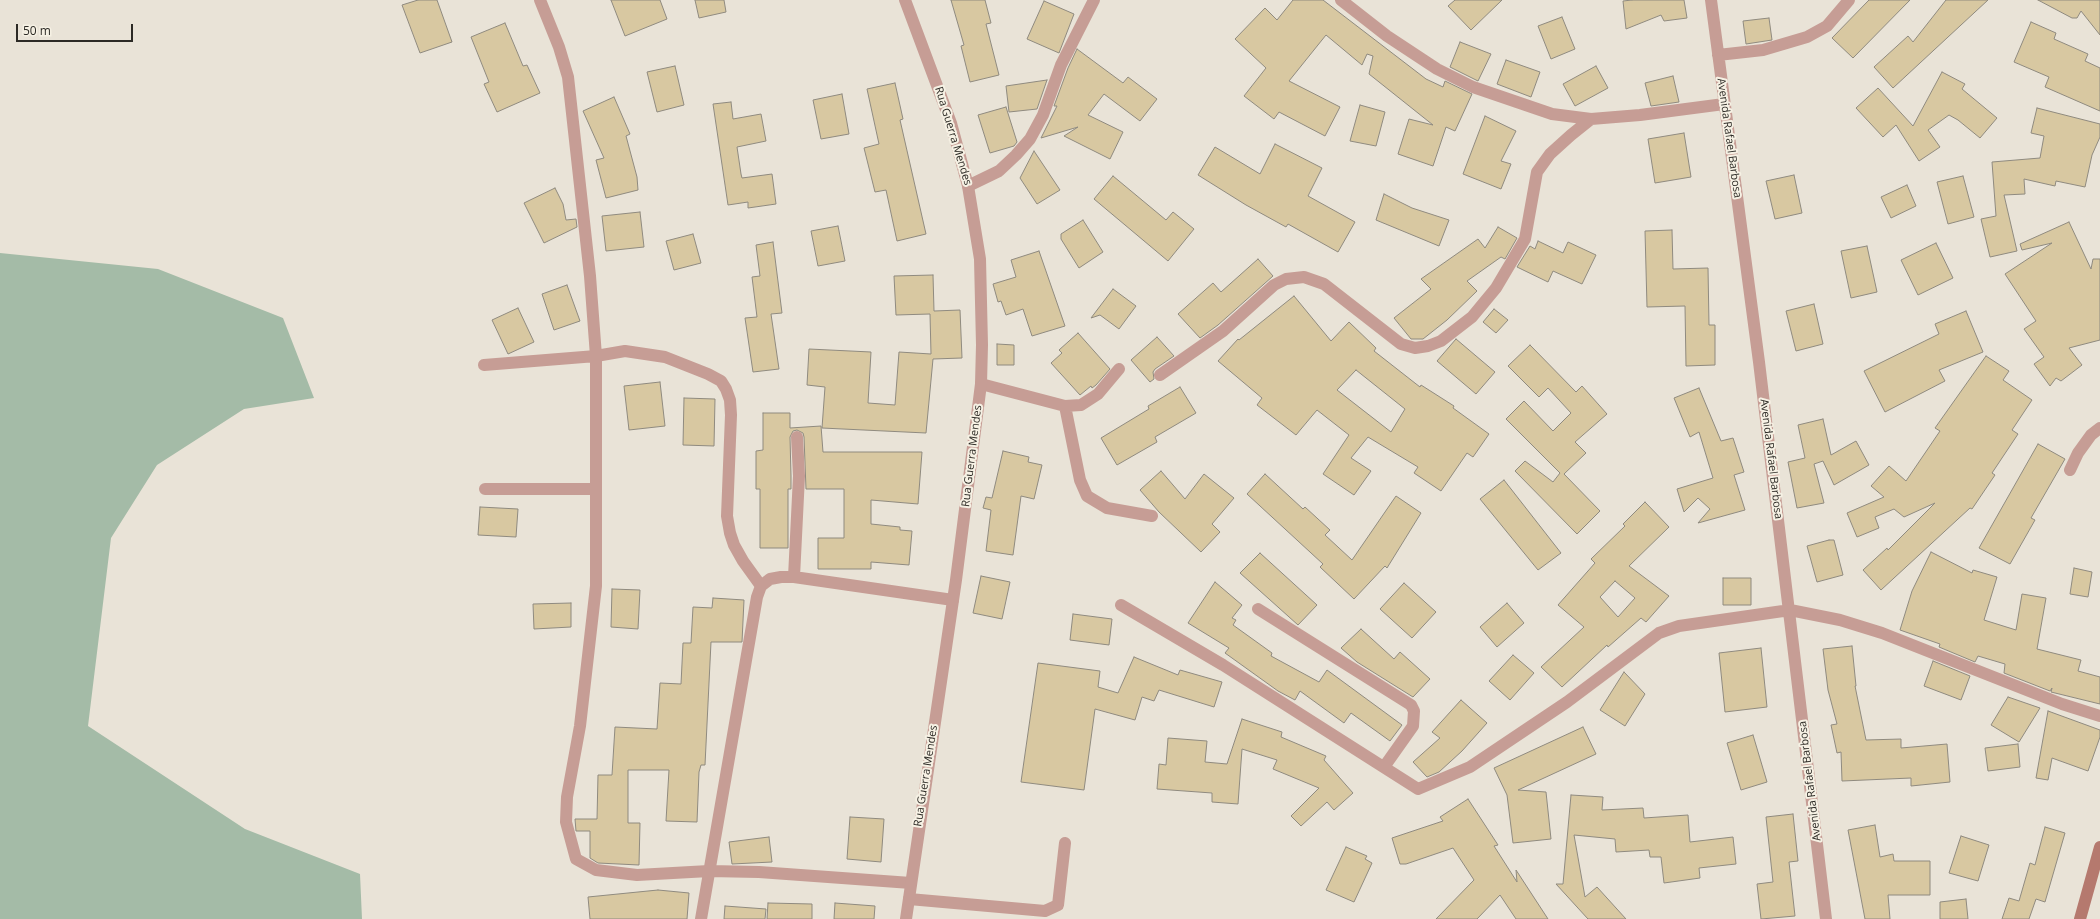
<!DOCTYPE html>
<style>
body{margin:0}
#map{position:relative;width:2100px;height:919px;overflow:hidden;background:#e9e3d7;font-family:"Open Sans",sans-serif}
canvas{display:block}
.scale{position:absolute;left:16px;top:24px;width:117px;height:18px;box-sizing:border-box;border:2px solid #2c2a25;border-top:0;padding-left:5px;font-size:12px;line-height:14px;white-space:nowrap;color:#2c2a25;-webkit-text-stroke:3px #f6f1e4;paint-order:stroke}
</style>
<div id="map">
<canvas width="2100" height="919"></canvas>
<div class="scale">50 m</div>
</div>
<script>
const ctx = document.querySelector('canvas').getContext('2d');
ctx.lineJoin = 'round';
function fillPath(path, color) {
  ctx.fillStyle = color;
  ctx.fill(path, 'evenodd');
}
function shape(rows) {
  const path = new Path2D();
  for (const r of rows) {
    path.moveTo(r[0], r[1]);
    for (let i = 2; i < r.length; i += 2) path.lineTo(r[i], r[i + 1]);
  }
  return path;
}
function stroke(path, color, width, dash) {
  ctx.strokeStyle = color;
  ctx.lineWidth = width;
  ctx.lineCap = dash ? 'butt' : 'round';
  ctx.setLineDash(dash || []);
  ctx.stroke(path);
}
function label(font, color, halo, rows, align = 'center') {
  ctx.font = font + ' "Open Sans",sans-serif';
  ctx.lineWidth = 4;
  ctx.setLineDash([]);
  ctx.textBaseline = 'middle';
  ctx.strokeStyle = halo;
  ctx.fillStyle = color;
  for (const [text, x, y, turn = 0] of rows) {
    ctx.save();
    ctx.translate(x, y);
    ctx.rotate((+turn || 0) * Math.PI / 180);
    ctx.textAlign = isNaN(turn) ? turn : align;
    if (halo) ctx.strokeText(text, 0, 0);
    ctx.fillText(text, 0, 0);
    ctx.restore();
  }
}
fillPath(shape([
 [0,253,158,269,283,318,314,398,244,409,157,465,111,538,88,726,245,829,360,874,362,919,0,919]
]), '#a4bba7');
const building = shape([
 [418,0,437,0,452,42,420,53,402,5,418,0],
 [611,0,660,0,667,19,625,36,611,0],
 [695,0,724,0,726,12,699,18,695,0],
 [951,0,985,0,991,23,986,24,999,75,970,82,961,46,964,45,951,0],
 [1293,0,1323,0,1426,79,1443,87,1445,81,1472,94,1455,131,1446,127,1433,166,1398,154,1409,119,1433,125,1369,74,1373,56,1367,54,1362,65,1326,35,1289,81,1340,107,1325,136,1279,112,1274,119,1244,96,1266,68,1235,39,1265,8,1277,20,1293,0],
 [1455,0,1502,0,1471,30,1448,6,1455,0],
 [1632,0,1684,0,1687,18,1664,21,1661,15,1626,29,1623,1,1632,0],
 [1869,0,1910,0,1853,58,1832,38,1869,0],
 [1946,0,1988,0,1893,88,1874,67,1908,36,1913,42,1946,0],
 [2038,0,2100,0,2100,35,2081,11,2077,18,2072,18,2038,0],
 [1044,1,1074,14,1059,53,1027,39,1044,1],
 [1562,17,1575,49,1551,59,1538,26,1562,17],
 [1769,18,1772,40,1746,44,1743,21,1769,18],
 [2031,22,2056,33,2054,39,2088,54,2085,61,2100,68,2100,111,2045,87,2049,77,2014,62,2031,22],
 [505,23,523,66,527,65,540,93,497,112,484,84,489,82,471,37,505,23],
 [1460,42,1491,54,1478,81,1450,67,1460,42],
 [1077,49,1123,83,1128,77,1157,99,1140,121,1104,94,1088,115,1123,132,1110,159,1064,136,1078,127,1041,138,1057,106,1054,106,1068,68,1077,49],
 [1506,60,1540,72,1531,97,1497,84,1506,60],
 [675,66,684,105,657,112,647,72,675,66],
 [1596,66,1608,88,1575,106,1563,84,1596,66],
 [1942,72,1965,84,1962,89,1997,118,1980,138,1958,120,1949,115,1928,130,1940,147,1919,161,1896,125,1883,137,1856,108,1878,88,1913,126,1942,72],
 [1673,76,1679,102,1651,106,1645,83,1673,76],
 [1047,80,1037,109,1009,112,1006,86,1047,80],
 [895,83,903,119,900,120,926,234,897,241,886,190,875,192,864,148,879,144,867,89,895,83],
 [842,94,849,134,821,139,813,100,842,94],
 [614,97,630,134,626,136,637,177,638,190,606,198,596,160,604,158,583,111,614,97],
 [731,102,733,119,761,114,766,141,737,147,741,174,742,178,772,174,776,204,748,208,748,202,728,205,713,104,731,102],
 [1360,105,1385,112,1376,146,1350,141,1360,105],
 [1006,107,1017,142,1014,146,990,153,978,115,1006,107],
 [2037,108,2100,124,2100,137,2092,155,2085,187,2056,181,2055,186,2024,179,2025,194,2004,195,2017,251,1990,257,1981,219,1996,216,1992,162,2040,158,2044,136,2031,133,2037,108],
 [1485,116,1516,131,1501,161,1511,164,1501,189,1463,174,1485,116],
 [1684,133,1691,177,1655,183,1648,139,1684,133],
 [1275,144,1322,168,1308,196,1355,222,1338,252,1288,224,1286,227,1246,205,1198,175,1215,147,1260,174,1275,144],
 [1034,151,1060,190,1037,204,1020,178,1034,151],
 [1794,175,1802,213,1775,219,1766,181,1794,175],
 [1113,176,1166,220,1173,212,1194,229,1168,261,1094,199,1113,176],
 [1963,176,1974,217,1948,224,1937,182,1963,176],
 [1907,185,1916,206,1891,218,1881,197,1907,185],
 [555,188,563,204,566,220,576,219,577,227,544,243,524,203,555,188],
 [1384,194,1412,208,1449,220,1439,246,1376,220,1384,194],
 [640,212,644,247,606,251,602,216,640,212],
 [1083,220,1103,252,1079,268,1061,239,1061,234,1083,220],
 [2069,222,2091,269,2093,259,2100,259,2100,340,2069,348,2082,365,2061,381,2056,378,2050,386,2034,364,2044,357,2024,329,2036,321,2005,274,2052,243,2022,250,2020,244,2069,222],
 [838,226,845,261,818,266,811,231,838,226],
 [1498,227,1517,238,1505,259,1501,257,1467,281,1477,291,1447,320,1423,339,1411,339,1394,318,1431,289,1421,279,1478,239,1485,248,1498,227],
 [1672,230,1673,269,1708,268,1709,325,1715,325,1715,365,1686,366,1685,306,1647,307,1645,231,1672,230],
 [693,234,701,263,674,270,666,241,693,234],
 [1538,241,1563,253,1568,242,1596,255,1582,284,1553,271,1548,282,1517,267,1530,246,1535,249,1538,241],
 [773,242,782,313,771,314,779,369,753,372,745,318,757,317,752,277,760,276,756,245,773,242],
 [1936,243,1953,278,1918,295,1901,260,1936,243],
 [1867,246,1877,292,1851,298,1841,251,1867,246],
 [1039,251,1065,326,1032,336,1023,309,1006,315,1001,301,998,302,993,284,1016,277,1011,260,1039,251],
 [1258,259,1273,276,1218,325,1200,338,1178,314,1213,283,1221,292,1258,259],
 [933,275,934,311,960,310,962,358,933,359,926,433,822,428,825,387,807,385,809,349,871,352,868,403,895,405,899,352,931,354,930,314,896,315,894,276,933,275],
 [567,285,580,321,554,330,542,294,567,285],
 [1113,289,1136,306,1119,329,1100,315,1091,318,1113,289],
 [1294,296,1331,341,1349,322,1376,348,1374,351,1420,387,1421,385,1454,406,1453,408,1489,434,1473,457,1467,453,1441,491,1414,473,1418,467,1368,437,1351,458,1371,471,1354,495,1323,474,1349,435,1317,410,1296,435,1257,405,1262,398,1218,361,1238,339,1239,340,1294,296],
 [1356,370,1405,409,1391,432,1337,390,1356,370],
 [1814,304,1823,344,1796,351,1786,311,1814,304],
 [518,308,534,342,508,354,492,320,518,308],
 [1494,309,1508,320,1496,333,1483,322,1494,309],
 [1966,311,1983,352,1939,370,1945,381,1885,412,1864,371,1939,334,1935,324,1966,311],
 [1078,333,1110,369,1096,385,1092,388,1091,386,1080,395,1051,363,1062,353,1059,350,1078,333],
 [1157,337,1174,356,1155,369,1153,372,1154,379,1150,382,1131,360,1157,337],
 [1456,339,1495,372,1476,394,1437,361,1456,339],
 [997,344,1014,345,1014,365,997,365,997,344],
 [1530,345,1576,392,1582,386,1607,414,1575,442,1586,453,1564,474,1600,511,1577,534,1515,471,1525,461,1553,482,1560,473,1506,419,1524,401,1553,431,1571,413,1548,388,1539,397,1508,366,1530,345],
 [1986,356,2009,371,2003,380,2032,400,2012,430,2018,434,1992,473,1995,475,1972,509,1970,508,1881,590,1863,570,1887,548,1888,550,1935,503,1904,517,1894,509,1875,517,1879,528,1857,537,1847,513,1884,497,1871,486,1889,466,1906,481,1940,431,1935,428,1986,356],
 [660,382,665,426,629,430,624,386,660,382],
 [1180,387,1196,413,1155,437,1157,442,1117,465,1101,438,1149,409,1148,406,1180,387],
 [1699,388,1721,441,1733,438,1744,472,1734,475,1745,510,1698,523,1710,509,1698,498,1684,512,1677,489,1713,478,1699,432,1690,437,1674,398,1699,388],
 [684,398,715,399,714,446,683,445,684,398],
 [763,413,790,413,790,428,821,426,823,452,922,452,918,504,871,500,871,524,900,527,900,530,912,531,909,565,871,562,871,569,818,569,818,538,844,538,844,489,806,489,804,437,803,433,797,430,793,431,790,437,791,476,791,489,788,489,788,548,760,548,760,489,756,489,756,451,763,450,763,413],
 [1823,419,1831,455,1856,441,1869,465,1834,485,1823,461,1814,464,1824,503,1797,508,1788,462,1805,458,1798,425,1823,419],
 [2038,444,2065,459,2031,518,2035,520,2010,564,1979,548,2038,444],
 [1003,451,1029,457,1028,462,1042,465,1034,499,1021,496,1013,555,986,551,991,510,983,508,986,497,992,498,1003,451],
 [1161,471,1185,499,1204,474,1234,498,1212,524,1220,532,1201,552,1159,512,1140,490,1161,471],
 [1265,474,1303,509,1305,507,1330,530,1325,535,1352,560,1396,496,1421,513,1387,568,1385,566,1354,599,1320,567,1323,564,1247,494,1265,474],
 [1504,480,1561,553,1538,570,1480,499,1504,480],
 [1645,502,1669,527,1629,566,1669,596,1646,622,1641,618,1608,647,1607,645,1562,687,1541,667,1584,627,1558,605,1595,563,1591,559,1625,526,1623,524,1645,502],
 [1615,581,1635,598,1618,617,1600,597,1615,581],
 [480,507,518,509,516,537,478,535,480,507],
 [1829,540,1834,540,1843,575,1817,582,1807,546,1829,540],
 [1931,552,1972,573,1973,570,1997,577,1984,620,2016,630,2022,594,2046,598,2037,649,2081,660,2078,671,2100,677,2100,704,2051,692,2052,688,2050,691,2004,673,2005,664,1978,656,1975,662,1939,647,1940,644,1900,630,1912,591,1931,552],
 [1260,553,1317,605,1298,625,1240,573,1260,553],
 [2074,568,2092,572,2088,597,2070,594,2074,568],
 [981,576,1010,582,1002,619,973,613,981,576],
 [1723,578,1751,578,1751,605,1723,605,1723,578],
 [1215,582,1242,605,1232,618,1236,620,1233,625,1272,653,1271,656,1319,682,1327,670,1402,725,1390,741,1351,713,1344,723,1300,691,1295,700,1278,691,1225,653,1229,648,1188,623,1215,582],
 [1404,583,1436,612,1412,638,1380,609,1404,583],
 [612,589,640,590,638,629,611,627,612,589],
 [713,598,744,600,742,642,711,642,705,765,701,765,699,772,697,822,666,821,669,770,628,770,628,823,640,823,639,865,598,863,590,858,590,831,576,831,575,819,597,819,598,775,612,775,615,727,657,729,660,683,681,684,683,643,691,643,693,607,712,608,713,598],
 [571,603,571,627,534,629,533,604,571,603],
 [1507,603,1524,623,1497,647,1480,627,1507,603],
 [1073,614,1112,619,1109,645,1070,640,1073,614],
 [1361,629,1394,659,1400,652,1430,679,1413,697,1357,662,1341,648,1361,629],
 [1852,646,1856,686,1855,686,1866,740,1901,739,1901,748,1947,744,1950,782,1911,786,1911,778,1842,781,1841,752,1837,753,1831,725,1837,724,1828,690,1823,649,1852,646],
 [1761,648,1767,707,1725,712,1719,653,1761,648],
 [1513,655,1534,673,1510,700,1489,681,1513,655],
 [1134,657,1178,675,1180,670,1222,682,1214,707,1159,690,1154,701,1142,697,1135,720,1095,709,1084,790,1021,782,1038,663,1100,671,1098,687,1118,693,1134,657],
 [1933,661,1970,676,1961,700,1924,686,1933,661],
 [1624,672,1645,694,1625,726,1600,710,1624,672],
 [2008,697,2040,708,2019,742,1991,725,2008,697],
 [1461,700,1487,723,1462,751,1439,772,1427,777,1413,762,1440,738,1432,732,1461,700],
 [2048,711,2100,730,2100,737,2088,771,2052,758,2048,780,2036,778,2048,711],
 [1242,719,1282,732,1281,737,1326,756,1324,760,1353,793,1334,810,1327,802,1301,826,1291,816,1319,788,1273,769,1277,760,1242,749,1238,804,1212,802,1212,793,1157,789,1159,764,1166,765,1168,738,1207,741,1205,762,1227,764,1242,719],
 [1583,727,1596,754,1518,790,1546,792,1551,839,1513,843,1507,795,1494,768,1583,727],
 [1753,735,1767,782,1741,790,1727,743,1753,735],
 [2018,744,2020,767,1988,771,1985,748,2018,744],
 [1571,795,1603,797,1602,810,1643,808,1644,818,1688,815,1690,842,1733,837,1736,864,1699,868,1700,878,1664,883,1661,857,1650,857,1649,850,1616,852,1615,839,1574,835,1585,897,1597,887,1626,919,1588,919,1556,884,1563,884,1571,795],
 [1468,799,1498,845,1494,846,1517,882,1516,870,1548,919,1516,919,1500,895,1477,919,1436,919,1474,880,1453,848,1406,864,1400,864,1392,838,1443,821,1440,817,1468,799],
 [1793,814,1798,861,1789,862,1795,916,1761,919,1757,884,1773,882,1766,817,1793,814],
 [850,817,884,819,881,862,847,859,850,817],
 [1875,825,1880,857,1893,854,1894,861,1930,861,1930,895,1888,895,1890,919,1865,919,1848,830,1875,825],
 [2045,827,2065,833,2045,902,2036,899,2029,919,2002,919,2009,898,2019,901,2030,863,2035,865,2045,827],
 [1961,836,1989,845,1978,881,1949,873,1961,836],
 [769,837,772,862,732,864,729,842,769,837],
 [1346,847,1367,856,1365,859,1372,863,1354,902,1326,890,1346,847],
 [658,890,689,893,687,919,590,919,588,897,658,890],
 [1966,899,1968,919,1940,919,1940,902,1966,899],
 [768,903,812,904,812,919,767,919,768,903],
 [835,903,875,906,874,919,834,919,835,903],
 [725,906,766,909,765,919,724,919,725,906]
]);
fillPath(building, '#d8c8a1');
stroke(building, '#8f8a7f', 1);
stroke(shape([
 [540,0,559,47,568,77,590,276,596,356,596,586,580,726,567,797,566,822,576,859,596,870,637,875,709,871,759,872,911,883],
 [1341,0,1387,36,1437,69,1473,87,1552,114,1591,119],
 [1711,0,1759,362,1826,919],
 [1718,55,1763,50,1807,37,1827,26,1849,0],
 [968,186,999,171,1016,155,1030,139,1043,115,1061,65,1094,0],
 [484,365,596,356,625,351,665,357,708,374,721,381,726,389,730,400,731,415,727,516,730,533,734,545,743,561,761,586],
 [1160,375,1223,331,1274,285,1286,279,1304,277,1324,284,1401,344,1415,348,1428,346,1441,341,1472,317,1496,288,1525,239,1537,172,1550,154,1571,135,1591,119,1640,115,1724,104],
 [981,384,1065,406,1081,405,1098,394,1119,369],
 [1065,406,1080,480,1087,496,1107,508,1152,516],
 [2070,470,2078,453,2091,435,2100,428],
 [485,489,596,489],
 [794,577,799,476,797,437],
 [1121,605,1223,665,1418,789,1470,767,1567,702,1659,633,1679,626,1790,610,1840,620,1882,633,2062,704,2100,716],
 [1258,609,1411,705,1414,711,1413,726,1384,767],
 [909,899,1045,911,1058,905,1065,843],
 [701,919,757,597,761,586,770,579,781,577,794,577,953,600]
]), '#c69d95', 12);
stroke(shape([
 [905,0,951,123,968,186,980,259,982,345,981,384,956,580,906,919]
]), '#c69d95', 12);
stroke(shape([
 [2080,919,2100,847]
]), '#b5796e', 12);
label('11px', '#2c2a25', '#f6f1e4', [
 ["Rua Guerra Mendes",953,136,73],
 ["Avenida Rafael Barbosa",1729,138,82],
 ["Rua Guerra Mendes",972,456,-83],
 ["Avenida Rafael Barbosa",1771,459,83],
 ["Rua Guerra Mendes",926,776,-81],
 ["Avenida Rafael Barbosa",1810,781,-97]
]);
</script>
